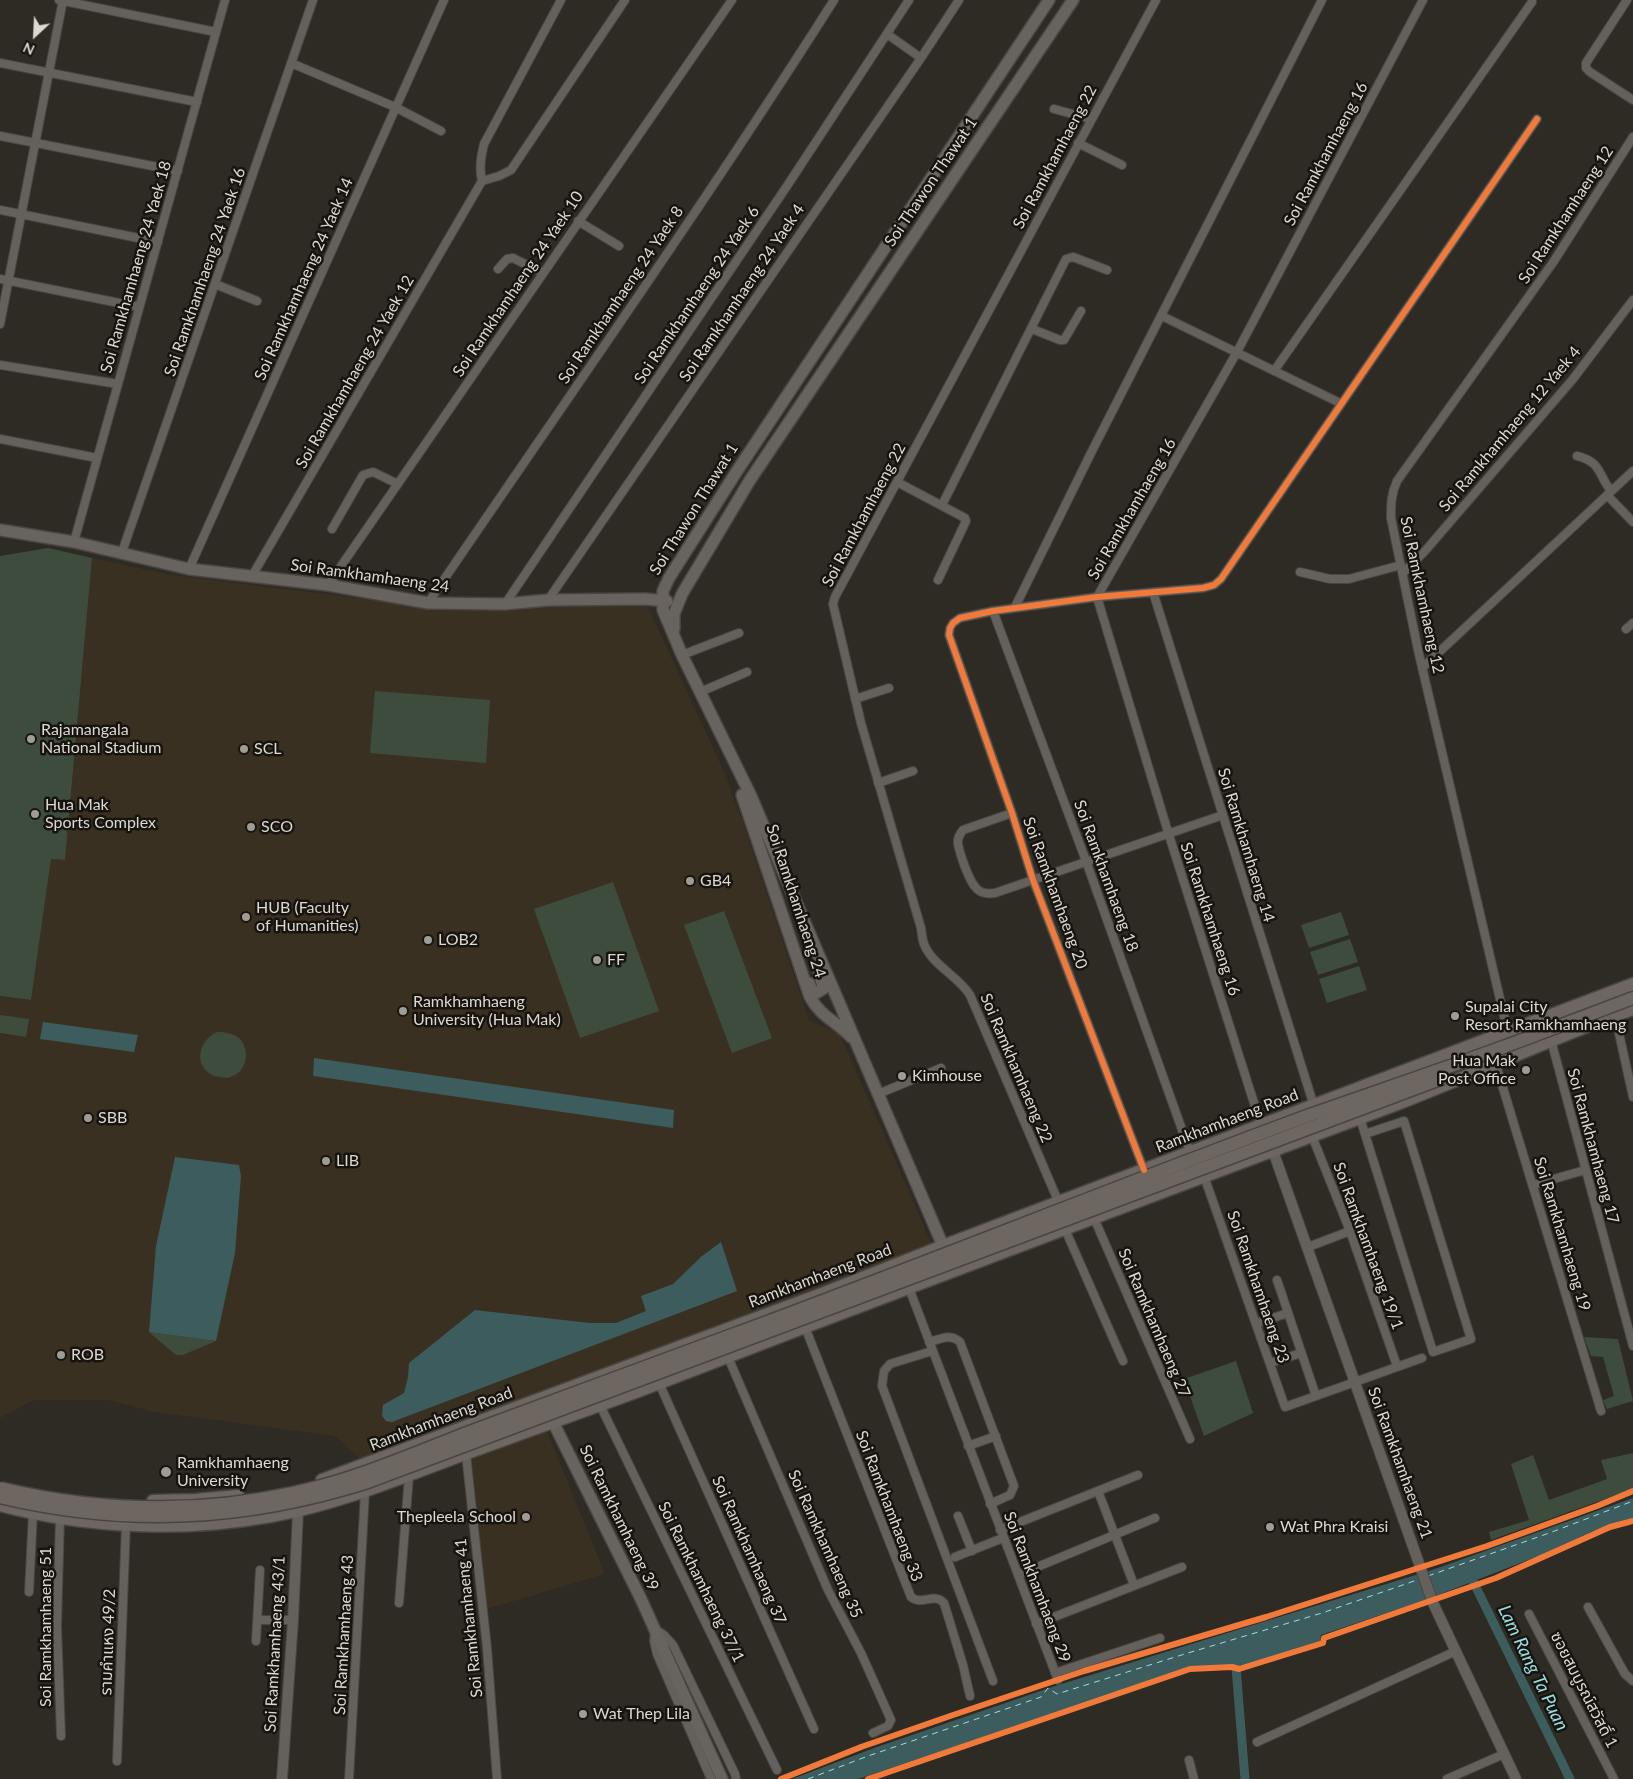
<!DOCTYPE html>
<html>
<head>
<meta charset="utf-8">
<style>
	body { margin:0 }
	#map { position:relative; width:1633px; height:1779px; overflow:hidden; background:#2e2a24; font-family:Lato,sans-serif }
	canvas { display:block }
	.north { position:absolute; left:10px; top:10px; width:50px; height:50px; -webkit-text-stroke:4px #17140f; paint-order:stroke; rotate:205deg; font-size:14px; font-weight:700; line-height:20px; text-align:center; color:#dcd8d2 }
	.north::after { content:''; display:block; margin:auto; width:18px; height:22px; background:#dcd8d2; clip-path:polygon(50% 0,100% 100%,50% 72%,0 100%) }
</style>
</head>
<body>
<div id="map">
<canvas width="1633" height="1779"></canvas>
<div class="north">N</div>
</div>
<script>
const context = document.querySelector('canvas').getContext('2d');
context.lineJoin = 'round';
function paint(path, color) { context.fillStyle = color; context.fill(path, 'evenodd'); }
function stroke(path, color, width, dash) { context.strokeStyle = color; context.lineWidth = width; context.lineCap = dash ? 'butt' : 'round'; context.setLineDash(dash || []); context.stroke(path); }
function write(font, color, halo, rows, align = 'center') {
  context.font = font + ' Lato,"Noto Sans Thai",sans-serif'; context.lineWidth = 5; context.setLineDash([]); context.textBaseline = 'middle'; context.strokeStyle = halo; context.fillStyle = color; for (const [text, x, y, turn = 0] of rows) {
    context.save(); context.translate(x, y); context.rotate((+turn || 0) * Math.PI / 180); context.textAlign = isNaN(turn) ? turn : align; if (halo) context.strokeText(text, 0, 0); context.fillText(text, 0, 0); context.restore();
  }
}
paint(new Path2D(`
	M92 558 172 575 446 609 583 605 648 607 722 767 741 817 809 1021 839 1032 933 1247 822 1286 361 1460 335 1436 155 1412 108 1400H34L0 1418V996L31 1000 51 859 65 860Z
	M547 1431 605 1574 480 1611 464 1459Z`), '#393022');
paint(new Path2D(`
	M48 548 92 558 65 860 51 859 31 1000 0 996V556Z
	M375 691 490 700 486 763 370 753Z
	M613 882 659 1011 580 1038 534 909Z
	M724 911 772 1038 732 1053 684 925Z
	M1341 912 1349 935 1309 948 1301 925Z
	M1350 939 1358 962 1318 975 1310 952Z
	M1359 966 1367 990 1327 1003 1319 979Z
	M0 1015 29 1019 26 1037 0 1033Z
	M217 1032C224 1032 234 1033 240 1039 248 1047 248 1064 239 1072 237 1075 231 1076 228 1078 223 1077 216 1077 212 1075 192 1064 200 1039 217 1032Z
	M149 1332 216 1341 183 1355H176Z
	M1584 1337 1618 1339 1633 1401 1607 1409 1603 1400 1614 1396 1603 1357 1591 1356Z
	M1236 1361 1253 1413 1204 1436 1184 1379Z
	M1633 1453V1489L1491 1540 1489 1532 1529 1520 1511 1464 1533 1455 1549 1500 1607 1479 1601 1460Z`), '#3e4c3e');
paint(new Path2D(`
	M43 1022 138 1035 134 1052 40 1039Z
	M314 1058 674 1110 673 1128 313 1076Z
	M175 1157 239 1165 241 1176 235 1253 216 1341 149 1332 156 1246Z
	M721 1242 737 1291 392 1422 386 1421 382 1416 383 1405 404 1393 408 1377 409 1363 475 1310 590 1323H616L646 1311 641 1296 673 1284 702 1256Z
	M1633 1498V1519L1593 1531 1541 1555 1425 1600 1321 1635 1320 1641 1245 1665 1189 1668 858 1779H792L877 1747 1055 1686 1435 1569Z`), '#3d5c5d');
stroke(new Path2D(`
	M1469 1573 1570 1779
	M1235 1655 1245 1779`), '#3d5c5d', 9);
stroke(new Path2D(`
	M1428 1576 1552 1532 1633 1501
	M808 1779 868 1756 1041 1697 1048 1688 1057 1694 1188 1653 1322 1613 1420 1579`), '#99e0e5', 1, [6, 5]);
const minor = new Path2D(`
	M59 0 216 32
	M1627 0 1586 63V68L1590 72 1633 100
	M887 34 921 58
	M0 63 197 102
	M291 63 395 107 441 131
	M1054 109 1091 119
	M0 136 178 171
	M1078 143 1122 165
	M482 181 499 176 511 170 625 0
	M482 181C479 168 481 157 484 144L561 0
	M0 210 158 242
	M578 221 619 246
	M498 269 507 259 513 258 543 273
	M0 279 139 307
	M215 284 257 301
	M1162 316 1340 403
	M0 324 63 0
	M1032 329 1060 340H1064L1081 311
	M0 365 118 384
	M1274 371 1532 2
	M0 439 97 458
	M1577 456C1602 462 1598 475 1611 491
	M897 482 965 518 966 521 938 580
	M1607 495 1633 522
	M942 505 1066 259 1073 257 1107 270
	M332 529 363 475 373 472 398 484
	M74 542 225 0
	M122 552 313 0
	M189 569 444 0
	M1300 572 1330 579H1349L1401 565
	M1403 573 1425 551 1573 379 1633 300
	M252 576 482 181
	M328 585 732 0
	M1153 592 1314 1106
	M548 600 921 58 959 0
	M428 603C564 403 704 205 834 0
	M505 604 787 186 909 0
	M1015 607 1092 451 1322 0
	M993 611 1086 861 1190 1152
	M1626 629 1633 623
	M682 655 739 633
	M1422 668 1633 471
	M700 692 747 672
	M855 699 889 688
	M878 783 913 771
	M1012 813 963 830C960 834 957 838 958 844 960 854 969 882 977 889 982 894 988 894 995 893L1223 815
	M1615 1015 1633 1097
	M1508 1033 1418 650 1391 518C1391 504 1391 494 1397 481L1554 261 1633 137
	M1551 1040 1633 1346
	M1496 1065 1601 1411
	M878 1094 941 1068
	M1360 1118 1433 1352 1471 1339 1404 1121 1365 1134
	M1261 1125 1168 832 1097 597 1237 352 1423 0
	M1312 1136 1350 1231 1397 1366
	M1144 1170 1033 880 1012 813 949 635 950 628 953 623 960 618 993 611 1097 597 1203 588 1214 585 1221 579 1537 119
	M1204 1176 1285 1407 1422 1358
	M1533 1185 1585 1170
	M1059 1203 970 995C958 976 932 965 924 944 922 939 922 933 921 928L861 723 833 604 835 597 1156 0
	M1094 1218 1190 1439
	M1065 1229 1123 1361
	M1308 1247 1350 1231
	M1277 1280 1316 1396
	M909 1288 1058 1680
	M1257 1323 1288 1313
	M805 1327 911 1597C922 1606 934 1592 944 1603L963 1665 970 1696
	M929 1342C941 1339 950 1333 960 1342L1014 1486 1010 1495 990 1504
	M932 1351 890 1364 884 1371 882 1386 993 1681
	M728 1357 828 1590 861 1653 891 1720 888 1726 873 1733
	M1270 1363 1301 1353
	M659 1383 814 1729
	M600 1405 777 1770
	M968 1446 996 1436
	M466 1454 487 1648 497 1779
	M1098 1491 1134 1585
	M958 1516 972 1551
	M60 1517 57 1626 61 1736
	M1000 1530 1138 1475
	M955 1557 1003 1538
	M1018 1575 1155 1518
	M29 1592 33 1513
	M399 1603 409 1476
	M1588 1607 1625 1674 1633 1681
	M1529 1614 1614 1779
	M258 1620H293
	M1036 1624 1182 1567
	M256 1641 260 1570
	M1055 1673 1160 1638
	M1257 1742 1456 1651
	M1189 1760 1194 1779
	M117 1761 126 1524
	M349 1779 365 1492
	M711 1779 657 1654 654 1641 655 1629 664 1635 673 1645 735 1774 736 1779
	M1447 1779 1504 1754`);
const tertiary = new Path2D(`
	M1273 1151 1433 1603 1516 1779
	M282 1779 293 1620 298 1511`);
const secondary = new Path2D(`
	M0 530 74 542 189 569 328 585 428 603 505 604 548 600 645 599 667 601
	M674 629V614L682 594 750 480 1073 0
	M742 795 810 997C821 1017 836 1021 851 1037
	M809 983 812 991 816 993 824 988 819 974
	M943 1246 750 794 682 655 663 610V591L669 578 737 471 1049 0
	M553 1422 641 1599 722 1779`);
const primary = new Path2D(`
	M322 1480 824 1293 943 1246 1633 984
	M153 1501 196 1500 238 1496
	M0 1505C87 1528 182 1532 271 1516 339 1504 402 1477 467 1453 522 1433 578 1413 633 1393 691 1371 748 1349 805 1327 1001 1253 1196 1179 1392 1106 1473 1075 1551 1038 1633 1009`);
stroke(minor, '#494642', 10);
stroke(tertiary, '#494642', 12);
stroke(secondary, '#494642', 14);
stroke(primary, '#494642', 15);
stroke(minor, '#64615c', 8);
stroke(tertiary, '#64615c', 10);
stroke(secondary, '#69635f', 11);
stroke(primary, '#6e6660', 12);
const primaryBridge = new Path2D(`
	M0 1488C96 1511 195 1514 292 1493 355 1480 412 1454 472 1431 559 1399 645 1367 732 1335 924 1264 1115 1187 1307 1116 1372 1093 1438 1071 1503 1047 1547 1031 1590 1014 1633 998
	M0 1497C127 1527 244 1521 368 1482L1443 1078`);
stroke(primaryBridge, '#494642', 15, []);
stroke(primaryBridge, '#6e6660', 12);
stroke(new Path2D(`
	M1144 1170 1033 880 1012 813 949 635 950 628 953 623 960 618 993 611 1097 597 1203 588 1214 585 1221 579 1537 119
	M781 1779 861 1747 953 1715 1084 1671 1266 1617 1487 1546 1597 1506 1633 1491
	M868 1779 1190 1669 1232 1667 1239 1669 1323 1643 1324 1638 1496 1578 1610 1527 1633 1521`), '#f17a3a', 6);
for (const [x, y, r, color] of [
	[31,739,5,"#9f9b95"],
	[244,749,5,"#9f9b95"],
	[35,814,5,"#9f9b95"],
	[251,827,5,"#9f9b95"],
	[690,881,5,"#9f9b95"],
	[246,917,5,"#9f9b95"],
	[428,940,5,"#9f9b95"],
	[597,960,5,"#9f9b95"],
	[403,1011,5,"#9f9b95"],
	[1455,1016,5,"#9f9b95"],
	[1526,1070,5,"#9f9b95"],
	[902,1076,5,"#9f9b95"],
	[88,1118,5,"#9f9b95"],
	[326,1161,5,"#9f9b95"],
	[61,1355,5,"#9f9b95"],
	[166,1472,6,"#9f9b95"],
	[526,1517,5,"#9f9b95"],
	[1270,1527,5,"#9f9b95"],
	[583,1714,5,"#9f9b95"]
]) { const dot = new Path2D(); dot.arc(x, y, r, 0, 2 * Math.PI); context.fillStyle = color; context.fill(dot); stroke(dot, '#17140f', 2); }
write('16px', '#dcd8d2', '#17140f', [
	["Soi Ramkhamhaeng 16",1326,154,-62],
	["Soi Ramkhamhaeng 22",1055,157,-62],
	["Soi Thawon Thawat 1",931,182,-56],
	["Soi Ramkhamhaeng 12",1566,215,-57],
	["Soi Ramkhamhaeng 24 Yaek 18",136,267,-74],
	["Soi Ramkhamhaeng 24 Yaek 16",205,272,-71],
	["Soi Ramkhamhaeng 24 Yaek 14",304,279,-66],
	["Soi Ramkhamhaeng 24 Yaek 10",518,284,-56],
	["Soi Ramkhamhaeng 24 Yaek 4",742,293,-56],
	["Soi Ramkhamhaeng 24 Yaek 8",621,295,-56],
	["Soi Ramkhamhaeng 24 Yaek 6",697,295,-56],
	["Soi Ramkhamhaeng 24 Yaek 12",355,372,-60],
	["Soi Ramkhamhaeng 12 Yaek 4",1510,429,-50],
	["Soi Thawon Thawat 1",694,509,-58],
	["Soi Ramkhamhaeng 16",1132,509,-60],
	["Soi Ramkhamhaeng 22",864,515,-62],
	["Soi Ramkhamhaeng 24",370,576,8],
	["Soi Ramkhamhaeng 12",1422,595,78],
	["Soi Ramkhamhaeng 14",1246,845,73],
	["Soi Ramkhamhaeng 18",1106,876,70],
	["Soi Ramkhamhaeng 20",1055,893,70],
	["Soi Ramkhamhaeng 24",796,901,72],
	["Soi Ramkhamhaeng 16",1210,919,72],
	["Soi Ramkhamhaeng 22",1016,1068,67],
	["Ramkhamhaeng Road",1227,1121,-21],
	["Soi Ramkhamhaeng 17",1593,1146,75],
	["Soi Ramkhamhaeng 19",1562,1234,73],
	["Soi Ramkhamhaeng 19/1",1368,1246,70],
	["Ramkhamhaeng Road",820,1276,-21],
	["Soi Ramkhamhaeng 23",1258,1287,71],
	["Soi Ramkhamhaeng 27",1154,1323,67],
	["Ramkhamhaeng Road",441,1419,-21],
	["Soi Ramkhamhaeng 21",1400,1463,70],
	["Soi Ramkhamhaeng 33",889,1506,69],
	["Soi Ramkhamhaeng 39",619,1518,64],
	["Soi Ramkhamhaeng 35",825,1544,66],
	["Soi Ramkhamhaeng 37",749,1550,66],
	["Soi Ramkhamhaeng 37/1",701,1582,64],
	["Soi Ramkhamhaeng 29",1037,1587,69],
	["Soi Ramkhamhaeng 41",469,1618,-96],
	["Soi Ramkhamhaeng 51",46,1627,-90],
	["Soi Ramkhamhaeng 43",344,1635,-87],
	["รามคำแหง 49/2",108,1642,-88],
	["Soi Ramkhamhaeng 43/1",275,1644,-87],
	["ซอยสมบูรณ์สวัสดิ์ 1",1584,1690,63]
]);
write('16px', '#dcd8d2', '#17140f', [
	["Rajamangala",41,730],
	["National Stadium",41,748],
	["SCL",254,749],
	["Hua Mak",45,805],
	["Sports Complex",45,823],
	["SCO",261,827],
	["GB4",700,881],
	["HUB (Faculty",256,908],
	["of Humanities)",256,926],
	["LOB2",438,940],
	["FF",607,960],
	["Ramkhamhaeng",413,1002],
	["University (Hua Mak)",413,1020],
	["Supalai City",1465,1007],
	["Resort Ramkhamhaeng",1465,1025],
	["Hua Mak",1516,1061,"right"],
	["Post Office",1516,1079,"right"],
	["Kimhouse",912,1076],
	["SBB",98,1118],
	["LIB",336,1161],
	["ROB",71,1355],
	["Ramkhamhaeng",177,1463],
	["University",177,1481],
	["Thepleela School",516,1517,"right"],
	["Wat Phra Kraisi",1280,1527],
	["Wat Thep Lila",593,1714]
], 'left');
write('italic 18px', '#99e0e5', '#17140f', [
	["Lam Rang Ta Puan",1533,1668,64]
]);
</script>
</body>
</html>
